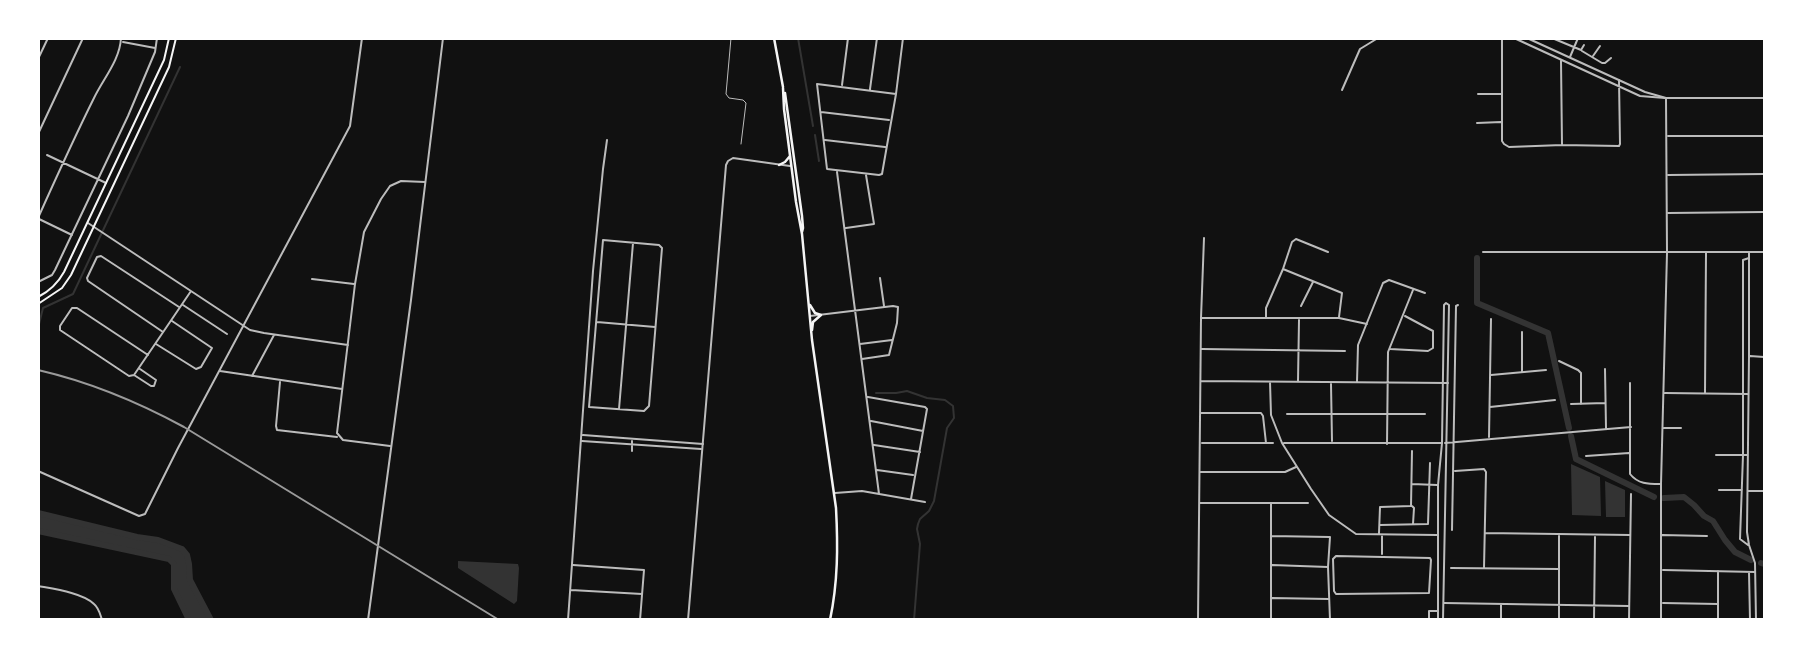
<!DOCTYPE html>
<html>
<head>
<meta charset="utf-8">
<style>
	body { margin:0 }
	#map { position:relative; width:1803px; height:658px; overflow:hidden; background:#111; font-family:"Space Grotesk",sans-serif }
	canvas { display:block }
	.frame { position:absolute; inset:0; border:40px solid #fff; pointer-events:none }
</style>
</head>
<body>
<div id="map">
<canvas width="1803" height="658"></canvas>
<div class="frame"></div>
</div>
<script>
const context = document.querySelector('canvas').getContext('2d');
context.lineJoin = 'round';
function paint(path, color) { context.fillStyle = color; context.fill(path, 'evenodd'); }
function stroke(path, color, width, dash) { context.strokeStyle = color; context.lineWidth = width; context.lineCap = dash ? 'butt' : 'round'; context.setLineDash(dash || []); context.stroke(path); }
paint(new Path2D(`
	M1571 464 1600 477 1601 516 1572 515Z
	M1605 481 1625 490V517H1606Z
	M39 513 137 537 158 540 182 549 187 555 189 564 190 580 211 619H189L174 589V564L169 559 39 531Z
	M458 561 518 564 519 568 517 601 514 604 458 568Z`), '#333');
stroke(new Path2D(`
	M798 38 813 126
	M815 135 819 161
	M38 328 43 308 73 294 180 67
	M876 393H896L907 391 927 398 945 400 953 406 954 418 947 428 934 501 929 511 920 519 918 524 917 529 920 544 914 620`), '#333', 2);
stroke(new Path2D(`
	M1477 258V303L1548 333 1569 428
	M1571 436 1576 459 1654 497
	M1664 498 1684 497 1694 505 1704 516 1713 521 1725 540 1735 552 1751 560
	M38 513 137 537 158 540 182 549 187 555 189 564 190 580 211 620
	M38 531 169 559 174 564V589L189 620
	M1761 563 1764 564`), '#333', 6);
stroke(new Path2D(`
	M731 38 726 94 729 98 743 100 746 103 741 144`), '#bcbcbc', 1);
stroke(new Path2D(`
	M1502 38V141L1504 144 1509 147 1562 145 1619 146 1620 144 1619 80
	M1514 38 1640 96 1665 98
	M1552 38 1581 50 1584 45
	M123 42 155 48
	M1582 51 1602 63H1605L1611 58
	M1593 56 1600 46
	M1570 57 1578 38
	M38 59 48 38
	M1561 61 1562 145
	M842 85 848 38
	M870 89 877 38
	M1342 90 1360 49 1378 38
	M896 94 817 84 827 169 879 175 882 174 896 94 903 38
	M1478 94H1502
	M821 112 889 120
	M1477 123 1501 122
	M38 134 83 38
	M1668 136H1764
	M825 140 885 147
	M47 155 106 183
	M837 172 879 494
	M1668 175 1764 174
	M1668 213 1764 212
	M38 218C56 178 74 138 94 98 103 79 120 60 121 38
	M39 219 72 235
	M88 223 250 330 264 333 348 345
	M846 228 874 224 866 175
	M603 240 659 245 662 248 649 406 644 411 589 407Z
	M1483 252H1764
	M1749 252V356L1747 532 1749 545 1755 563 1756 620
	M1283 269 1342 293 1339 317
	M880 278 884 306
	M312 279 354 284
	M38 282 52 275 55 270 128 116 155 52 157 38
	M183 305 227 334
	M1301 306 1313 282
	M810 316 893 306 898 307 897 323 889 355 862 359
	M1202 318H1339L1367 324
	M1266 318V308L1283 269 1292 242 1296 239 1328 252
	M597 322 655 327
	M163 332 88 281 87 278 97 257 101 256 179 307
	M156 344 196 369 201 367 212 348 172 321
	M860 344 892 340
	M1202 349 1345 351
	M1390 349 1428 351 1433 348V331L1405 316
	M148 355 77 308H72L60 326V330L129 376 134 375 191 291
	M1750 356 1764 357
	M1559 361 1578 370 1581 373V404
	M1605 369 1606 428
	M220 371 342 389
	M1522 372V332
	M134 375 151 386H154L156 380 140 369
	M1491 375 1546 370
	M252 376 274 335
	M1201 381 1448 383
	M1298 381 1299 320
	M280 382 276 426 277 430 337 437
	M1270 382 1271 415 1282 443 1311 489 1329 515 1356 534 1437 535
	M1357 382 1358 345 1383 283 1389 280 1425 293
	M1630 383V474C1638 484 1648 484 1660 484
	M1331 384 1332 441
	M1665 393 1747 394
	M1705 393 1706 253
	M868 397 925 407 927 409 911 499
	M1571 404 1605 403
	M1490 407 1555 400
	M619 409 633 243
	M1201 413H1261L1263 416 1266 443
	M1287 414H1425
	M871 421 923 431
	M1664 428H1681
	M583 435 703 444
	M1489 437 1491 319
	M582 441 701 449
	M1202 443H1273
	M1284 443H1442
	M1445 443 1631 427
	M1387 444 1388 352 1413 290
	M874 445 920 452
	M390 446 343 440 337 433 355 284 364 232 381 199 390 186 401 181 425 182
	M632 451V441
	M1716 455H1747
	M1586 456 1629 453
	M877 470 913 475
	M38 471 139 516 145 514 178 448 350 126 362 38
	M1455 471 1484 469 1486 472 1484 568
	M1201 472H1285L1296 467
	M1412 484 1437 485
	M1719 490H1742
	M1748 491H1764
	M835 493 862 491 925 502
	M1200 503H1308
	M1412 506 1414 508 1413 524
	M1380 525 1428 524 1430 463
	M1452 530 1456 306 1458 305
	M1379 533 1380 507 1411 506 1412 451
	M1485 533 1630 535
	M1662 535 1707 536
	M1271 536 1330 537 1328 567 1330 620
	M1748 545 1740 539 1743 455V260L1749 258
	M1382 554V535
	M1336 556 1430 558 1431 560 1429 593 1336 594 1334 591 1333 559Z
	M573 565 644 570 640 620
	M1272 565 1328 567
	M1451 568 1559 569
	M1663 570 1755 572
	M1718 571V620
	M1749 572 1750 620
	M38 586C54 589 83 593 94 604 99 608 100 614 102 620
	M571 590 642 594
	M1272 598 1329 599
	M1444 603 1629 606
	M1663 603 1718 604
	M568 620 593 271 603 169 607 140
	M1198 620 1201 318 1204 238
	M1271 620V503
	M1429 620V611H1437
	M1501 620V605
	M1559 620V535
	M1594 620 1595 537
	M1629 620 1631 494
	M1661 620V484L1667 253
	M1764 620V615`), '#bcbcbc', 2);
stroke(new Path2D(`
	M1527 38 1645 92 1666 98H1764
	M1666 99 1667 252
	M368 620 411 300 443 38
	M688 620 726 165 728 161 733 158 790 166
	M1438 620V485L1442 443 1444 305 1446 303 1449 305 1443 620`), '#bcbcbc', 2);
stroke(new Path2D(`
	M38 297C50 291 58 283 64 272L164 60 169 38
	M38 304 62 288 71 275 169 67 176 38`), '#f5f5f5', 2);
stroke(new Path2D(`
	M774 38 783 87
	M783 88 784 109 796 202 802 234 812 340 836 508C838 546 838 582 830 620
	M785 93 802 216 803 228 802 232
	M779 165 785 162 790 156
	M810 305 815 313 821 315 813 322 812 330`), '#f5f5f5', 2.5);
stroke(new Path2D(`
	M38 370C90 382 138 402 184 427L499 620`), '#9a9a9a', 2);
</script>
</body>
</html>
